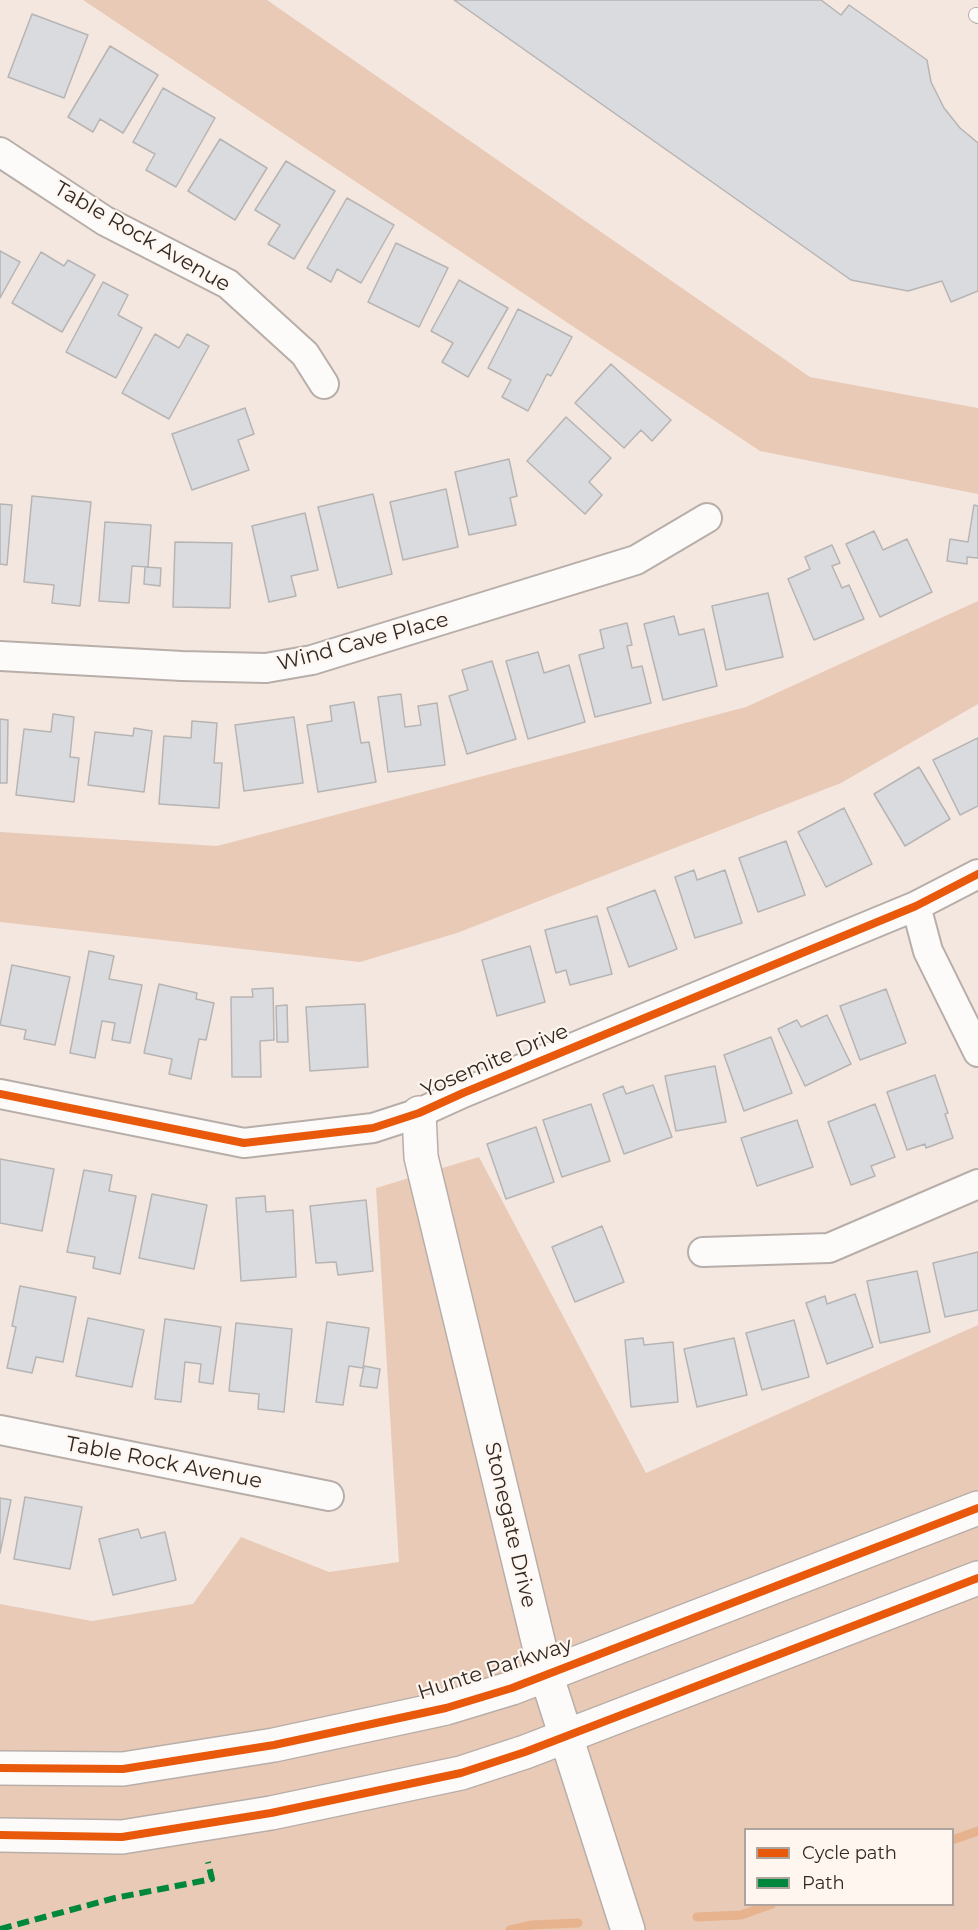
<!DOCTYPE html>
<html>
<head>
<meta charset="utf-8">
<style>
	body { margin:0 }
	#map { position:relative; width:978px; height:1930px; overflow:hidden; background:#f4e7df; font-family:Montserrat,sans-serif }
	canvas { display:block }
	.legend { position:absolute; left:744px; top:1828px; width:210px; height:78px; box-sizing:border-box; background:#fff6f0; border:2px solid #ada49e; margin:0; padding:8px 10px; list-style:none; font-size:18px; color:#312924 }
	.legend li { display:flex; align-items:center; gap:12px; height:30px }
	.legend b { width:30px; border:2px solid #ada49e }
</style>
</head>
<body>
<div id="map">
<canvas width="978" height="1930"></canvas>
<ul class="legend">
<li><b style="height:8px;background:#e8590c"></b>Cycle path</li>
<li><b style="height:8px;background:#00873e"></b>Path</li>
</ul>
</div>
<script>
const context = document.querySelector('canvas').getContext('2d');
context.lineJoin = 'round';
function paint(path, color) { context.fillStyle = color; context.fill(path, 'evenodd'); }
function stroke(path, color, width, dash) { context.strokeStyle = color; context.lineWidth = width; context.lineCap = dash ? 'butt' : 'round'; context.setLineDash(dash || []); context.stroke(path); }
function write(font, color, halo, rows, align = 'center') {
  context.font = font + ' Montserrat,sans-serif'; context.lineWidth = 4.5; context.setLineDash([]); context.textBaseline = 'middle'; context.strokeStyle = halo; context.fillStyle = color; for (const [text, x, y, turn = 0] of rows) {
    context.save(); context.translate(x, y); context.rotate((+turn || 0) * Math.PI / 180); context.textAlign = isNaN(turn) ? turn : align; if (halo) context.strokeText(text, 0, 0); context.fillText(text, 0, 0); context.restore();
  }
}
paint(new Path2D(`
	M83 0H267L810 377 978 408V494L760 451Z
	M978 601V704L841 783 457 933 360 962 0 922V832L217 846 746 707Z
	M479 1157 646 1473 978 1325V1930H0V1604L92 1621 193 1604 241 1537 329 1572 399 1562 376 1188ZM746 1830H952V1904H746Z`), '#e9cab6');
stroke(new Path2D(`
	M952 1840 978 1831
	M697 1917 741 1915 772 1904
	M510 1930 532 1925 578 1923`), '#e7b38e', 9);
const building = new Path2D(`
	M454 0H821L841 15 849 5 927 60 931 82 944 108 960 128 978 143V291L951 302 942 281 908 291 851 280Z
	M32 14 88 35 64 98 8 77Z
	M110 46 158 75 123 133 100 119 93 132 68 117Z
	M163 88 215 118 176 187 146 170 155 154 133 142Z
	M220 139 267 168 235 220 188 191Z
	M286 161 335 191 294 259 268 244 280 225 255 210Z
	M347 198 394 225 361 283 337 269 331 282 307 268Z
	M396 243 448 268 419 327 368 302Z
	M0 251 20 262 0 298Z
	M41 252 64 266 68 260 95 275 62 332 12 303Z
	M459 280 508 308 468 377 442 362 453 343 431 331Z
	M103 282 128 295 118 315 142 328 116 378 66 352Z
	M518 309 572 337 551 376 547 374 528 411 502 397 511 380 488 368Z
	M155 334 179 348 187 334 209 346 169 419 122 393Z
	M611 364 671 420 652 441 641 430 624 448 575 403Z
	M245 408 254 434 238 440 249 470 192 490 172 434Z
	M566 417 611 458 589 482 602 495 585 514 527 461Z
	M509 459 517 496 510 498 516 525 469 535 455 472Z
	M446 489 458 547 403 560 390 502Z
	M373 494 392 574 338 588 318 507Z
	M32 496 91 502 80 606 52 603 54 585 24 582Z
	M0 504 12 505 7 565 0 564Z
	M974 505 978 506V558L967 557V564L947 561 950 539 968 542Z
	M305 513 318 570 291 576 296 596 269 602 252 526Z
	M105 522 151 525 148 567 132 566 129 603 99 601Z
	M874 531 883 550 907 539 932 592 880 617 846 544Z
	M175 542 232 543 230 608 173 607Z
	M832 545 840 563 832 566 842 588 849 585 864 619 814 640 788 579 810 569 805 557Z
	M145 567 161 568 160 586 144 584Z
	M768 593 783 657 726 670 712 606Z
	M674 616 679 635 704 629 717 686 663 700 644 624Z
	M627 623 632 645 627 646 632 668 642 666 651 703 595 717 579 655 604 648 600 630Z
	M538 652 544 673 569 665 585 722 528 739 506 661Z
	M492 661 516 739 467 754 449 696 468 690 462 670Z
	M401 694 405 727 421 725 418 706 437 703 445 765 388 772 378 697Z
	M354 702 361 743 369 742 376 782 318 792 307 725 332 721 330 706Z
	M53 714 74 717 70 757 79 758 74 802 16 795 24 729 51 732Z
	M294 717 303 783 244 791 235 725Z
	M0 719 8 720 7 783H0Z
	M192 721 217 723 214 763H222L219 808 159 804 164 736 191 738Z
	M134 728 152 731 144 792 88 785 95 732 133 736Z
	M978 738V806L960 815 933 760Z
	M919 767 950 819 905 846 874 794Z
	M844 808 872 864 826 887 798 832Z
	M786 841 805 895 758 912 739 858Z
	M694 870 697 880 725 870 742 923 695 938 675 877Z
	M655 890 677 949 629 967 607 908Z
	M597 916 612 974 570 985 566 970 556 973 545 930Z
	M530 946 545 1002 497 1016 482 960Z
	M89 951 114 956 109 979 142 985 130 1043 112 1040 115 1023 102 1021 95 1058 70 1053Z
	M12 965 70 977 55 1045 24 1039 26 1030 0 1025Z
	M159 984 197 993 196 999 214 1003 206 1040 199 1039 191 1079 169 1074 172 1059 144 1053Z
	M273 988 274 1040 260 1041 261 1077H232L231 997H253L252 989Z
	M886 989 906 1043 860 1060 840 1006Z
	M365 1004 368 1067 310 1071 306 1007Z
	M287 1005 288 1042H277L276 1006Z
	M827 1015 851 1064 805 1086 778 1029 797 1020 801 1027Z
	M771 1037 792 1093 744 1111 724 1055Z
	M715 1066 726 1122 676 1131 665 1076Z
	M935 1075 948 1113 945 1114 953 1138 926 1148 925 1144 907 1150 887 1092Z
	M653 1085 672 1137 624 1154 603 1094 623 1086 626 1094Z
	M591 1104 610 1161 562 1177 543 1120Z
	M875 1104 895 1157 871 1166 875 1176 851 1185 828 1122Z
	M797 1120 813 1167 757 1186 741 1138Z
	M536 1127 554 1182 506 1199 487 1144Z
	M0 1159 54 1169 42 1231 0 1223Z
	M84 1170 112 1175 109 1191 136 1196 120 1274 93 1268 95 1257 67 1252Z
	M152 1194 207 1205 194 1269 139 1258Z
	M265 1196 266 1212 293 1210 296 1277 241 1281 236 1198Z
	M366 1200 373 1271 338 1275 336 1262 316 1263 310 1206Z
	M602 1226 624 1282 575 1302 552 1247Z
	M978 1252V1310L945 1317 933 1263Z
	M917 1271 930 1332 880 1343 867 1281Z
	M20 1286 76 1297 63 1362 36 1357 32 1373 7 1368 16 1327 12 1326Z
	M855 1294 873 1347 827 1364 806 1303 825 1296 827 1304Z
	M88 1318 144 1330 132 1387 76 1376Z
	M165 1319 221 1327 213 1384 199 1382 201 1364 185 1362 181 1402 155 1399Z
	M794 1320 809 1377 762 1390 746 1333Z
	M327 1322 369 1328 363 1368 349 1366 343 1405 316 1402Z
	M236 1323 292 1329 284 1412 258 1409 259 1394 229 1391Z
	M643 1338 644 1345 673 1342 678 1402 631 1407 625 1340Z
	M734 1338 747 1395 697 1407 684 1349Z
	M364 1366 380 1369 377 1388 360 1386Z
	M25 1497 82 1507 70 1569 14 1559Z
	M0 1498 11 1500 0 1553Z
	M138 1529 141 1538 165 1532 176 1580 113 1595 99 1539Z`);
paint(building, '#dadbde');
stroke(building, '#b7b4b4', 1.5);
const lane = new Path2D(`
	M976 15 978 16`);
const street = new Path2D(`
	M0 152 105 221 228 284 305 354 324 384
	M0 656 182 666 266 668 312 660 636 560 707 518
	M916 906 928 951 978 1052
	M0 1094 244 1143 373 1128 419 1113 463 1093 916 906 978 874
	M703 1252 829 1248 978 1184
	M0 1430 329 1496`);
const secondary = new Path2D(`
	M419 1113 421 1157 546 1674 628 1930
	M0 1768 123 1769 274 1745 446 1708 512 1688 978 1508
	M0 1835 122 1837 271 1813 461 1773 525 1752 978 1578`);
stroke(lane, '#b8aea9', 16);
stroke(street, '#b8aea9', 32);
stroke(secondary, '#b8aea9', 36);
stroke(lane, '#fdfbfa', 14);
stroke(street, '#fdfbfa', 28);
stroke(secondary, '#fdfbfa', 33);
stroke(new Path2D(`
	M0 1929 115 1898 212 1879 208 1862`), '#00873e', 6, [12, 6]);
stroke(new Path2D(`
	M0 1094 244 1143 373 1128 419 1113 463 1093 916 906 978 874
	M0 1768 123 1769 274 1745 446 1708 512 1688 978 1508
	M0 1835 122 1837 271 1813 461 1773 525 1752 978 1578`), '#e8590c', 8);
write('21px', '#312924', '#fff6f0', [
	["Table Rock Avenue",142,237,30],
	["Wind Cave Place",363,642,-15],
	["Yosemite Drive",495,1061,-23],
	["Table Rock Avenue",164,1463,11],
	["Stonegate Drive",510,1525,77],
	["Hunte Parkway",495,1669,-18]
]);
</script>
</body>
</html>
